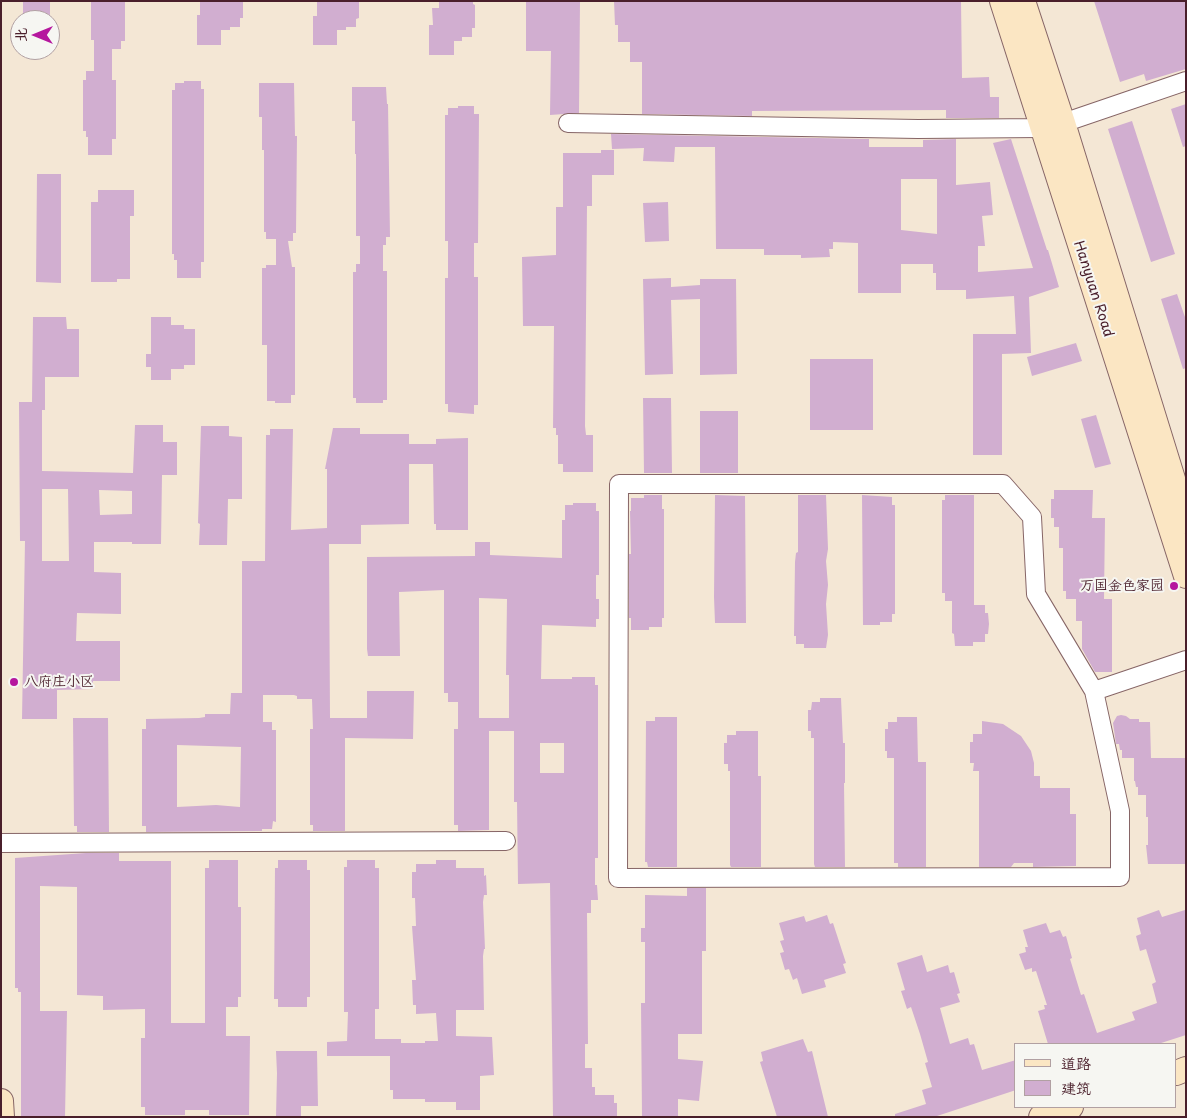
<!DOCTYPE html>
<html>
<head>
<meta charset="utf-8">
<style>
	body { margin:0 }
	#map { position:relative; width:1187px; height:1118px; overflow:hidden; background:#f4e7d5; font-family:"Playpen Sans","LXGW WenKai TC",sans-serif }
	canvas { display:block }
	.frame { position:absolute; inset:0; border:2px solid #4a1f2b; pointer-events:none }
	.legend { position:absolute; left:1014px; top:1043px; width:162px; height:65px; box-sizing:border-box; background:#f6f6f2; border:1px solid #b1a0a2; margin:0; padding:6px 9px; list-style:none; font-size:15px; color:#4a1f2b }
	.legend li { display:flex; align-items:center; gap:10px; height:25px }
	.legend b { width:25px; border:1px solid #b1a0a2 }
	.north { position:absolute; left:10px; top:10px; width:50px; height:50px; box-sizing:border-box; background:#f6f6f2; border:1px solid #b1a0a2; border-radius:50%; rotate:270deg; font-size:14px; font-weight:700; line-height:20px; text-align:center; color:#4a1f2b }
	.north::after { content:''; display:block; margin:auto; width:18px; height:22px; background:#b5179e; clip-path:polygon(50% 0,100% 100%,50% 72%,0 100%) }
</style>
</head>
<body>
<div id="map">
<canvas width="1187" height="1118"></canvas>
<div class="frame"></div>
<ul class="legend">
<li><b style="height:6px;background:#fbe6c3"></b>道路</li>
<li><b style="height:14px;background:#d1aed0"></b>建筑</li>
</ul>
<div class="north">北</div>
</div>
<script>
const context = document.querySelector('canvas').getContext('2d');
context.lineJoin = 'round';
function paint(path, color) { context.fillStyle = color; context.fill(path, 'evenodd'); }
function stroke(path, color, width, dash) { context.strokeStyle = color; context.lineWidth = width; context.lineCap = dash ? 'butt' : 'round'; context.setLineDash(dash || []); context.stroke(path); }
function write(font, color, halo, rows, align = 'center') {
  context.font = font + ' "Playpen Sans","LXGW WenKai TC",sans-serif'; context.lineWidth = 4; context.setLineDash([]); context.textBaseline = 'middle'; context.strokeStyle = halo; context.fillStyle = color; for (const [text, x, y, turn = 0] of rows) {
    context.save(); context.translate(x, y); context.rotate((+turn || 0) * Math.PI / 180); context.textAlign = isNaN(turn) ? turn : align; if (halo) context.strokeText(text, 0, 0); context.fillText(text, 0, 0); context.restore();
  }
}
paint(new Path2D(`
	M23 1H50V20H23Z
	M91 1H125V41H121V49H112V80H116V139H112V155H88V137H86V131H83V80H86V71H94V40H91Z
	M200 1H243V18H240V27H230V30H221V45H197V15H200Z
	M317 1H359V18L356 19V27H346V30H337V45H313V16H317Z
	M439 1H473V4L475 5V28H472V37H462V41H454V55H429V25H433L432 8H439Z
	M526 1H580L579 113 550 115 551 51H526Z
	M614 1H961L962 78 989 77 990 97H999V118H946V110L752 111V116L642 114V62H630V42H618V25H615Z
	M1094 1H1186V69L1146 81 1144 74 1120 82Z
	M184 81H201V89H204V262H201V278H177V260H174V254H172V90H175V83H184Z
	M259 83H294L295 136H297L296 233H293V241H288L292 267H295V395H291V403H275V401H267V345H262V268H266V265H276V239H266V232H264V150H262V117H259Z
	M352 87H386L387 104H388L390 237H386V245H383V271H387V400H383V403H356V398H353V272H356V264H360V236H356V154H355V121H352Z
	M1186 104V146L1183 147 1171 109Z
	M458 106H474V114H479L478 243H474V277H478V405H474V414L448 412V404H445V278H448V241H445V115H448V108H458Z
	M1132 121 1175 254 1151 262 1108 129Z
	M611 134 869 139V147H923V140L956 139V185L990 182 993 215 982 216 985 246H978V272L1033 268 993 143 1011 139 1047 250H1048L1059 287 1029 297 1031 353 1002 354V455H973V334H1016L1014 296 966 299V290H936V273H933V264H901V293H858V243L833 242V249H829L830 257 801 258V255H764V249H716L715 147H675L674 162 643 161 644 148 612 149ZM901 179H937V234L901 230Z
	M601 150H614V175H592V206H587L585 426 586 435H593V472H563V464H558V435H556V428H553L554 326H523L522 257 556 255V207H563V153H601Z
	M37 174H61V283L36 282Z
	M98 190H134V216H130V279H117V282H91V202H98Z
	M668 202 669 241 645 242 643 203Z
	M671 278V287L700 285V279H736L737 374 700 375V299L671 300 673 374 645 375 643 279Z
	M1177 294 1186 320V368L1183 369 1161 299Z
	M33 317H66L67 329H79V377H45V410H42V471L133 473 135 425H163V442H177V475H162L161 544H132V542H94V572L121 573V614L77 613 76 641H120V681H93V689L57 690V719H22L25 541H20L19 402H32ZM42 489H68L69 561H42ZM99 490 132 491V514L100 515Z
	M151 317H171V325H184V329H195V365H184V369H171V380H151V367H146V354H151Z
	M1076 343 1082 361 1032 376 1027 357Z
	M810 359H873V430H810Z
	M643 398H671L672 473H644Z
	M700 411H738V473H700Z
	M1096 415 1111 464 1095 468 1081 419Z
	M201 426H229V436L242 437V499H228L227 545H199L200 524 198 523Z
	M333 428H360V434H409V444H436V439L468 438V530H436V524H434L433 464H409V524L361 525V544H329L330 718H367V691H414L413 739 345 738V831H313V825H310V729H313L312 699H297V696L294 695H263V722H272V730H276V822L273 821 272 829H262V831L146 832V826H142V729H146V719L199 718 205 717V714H230L231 693H242V561H265L266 435H270V429H293L291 530 327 528V469H325ZM177 745 241 747 240 807 216 805 177 807Z
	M1054 490H1093L1092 518H1105L1104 599H1112V672H1095L1082 649V621H1076V599H1066V591H1063V548H1059V527H1054V518H1051V499H1054Z
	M644 495H662V509H664V618H662V627H649V630H631V618H629V554H631L630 511H631V498H644Z
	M715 495 745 496 746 623H715L714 597Z
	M798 495H826L828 549 826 561 828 585 826 604 828 635 826 648H804V644H796V636H794L795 562 796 553 798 552Z
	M862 495 892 497V505H895V614H892V622H880V625H863Z
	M945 495H974V605H985V613H988L989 624 988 634H985V642H973V646H955L954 634 952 633V601H945V593H942V500H945Z
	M573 503H596V511H599V575H596V599H599V619H596V627L542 625 541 679H572V677H595V685H598V858H595V885H597L598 900H591V913H587L588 1044H585V1068H592V1087H595V1095H614V1103H617V1117H553L550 883 518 884 517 802H514V731H489V830L458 831V825H454V729H458V702H448V693H444V590L399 592 400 656H368L367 649V557L475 556V542H490V555L562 558V520H565V505H573ZM479 598 507 599 506 675H509V718H479ZM540 743H564V773H540Z
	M820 698H841L843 743H845V783H844L845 867H815L814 864V738H811V731H808V710H811L812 702H820Z
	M1121 715 1126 716 1130 719H1139V722H1150L1151 758H1186V864H1148L1146 845H1148V817H1146V795H1138V787H1136L1135 781H1134V758H1122V750H1120L1119 744H1116L1113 723 1117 716Z
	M655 717H677V867H648L647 862H645L646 721H655Z
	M897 717H917L918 762H926V867H898V863H894V758H887V751H885V729H888V722H897Z
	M73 718H108L109 832H77V826H74Z
	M982 721 1003 724 1021 736 1031 751 1034 763V776H1040V788H1070V814H1076V866L1033 867V863H1014L1011 867H979V771H973L974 763H970V742H973V734H982Z
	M736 731H758V776H761V867H731L730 865V771H728V764H724V743H727V735H736Z
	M86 853H119V861H171V1023H205V868H209V860H238V907H241V997H238V1007H226V1036H250L249 1115H209V1110H185V1115H145V1107H141V1038H145V1009L103 1010V996L77 995V887L40 886V1011H67L65 1117H21V992H18V988H15V858Z
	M278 860H307V870H310V997H307V1007H278V999H274L275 868H278Z
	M347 860H375V868H379V1009H375V1039H401V1043H425V1041H438L436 1013 416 1014V1005H413L412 980H416L412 926H416L415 898H412V872H416V864H436V860H456V868H484V876L486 875 487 895H484L483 902 485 949H484L483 956 484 1010H456V1036L492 1037 494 1075 480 1076V1110H456V1102H425V1099H393V1090H390V1056H327V1042L347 1041 348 1012H344V867H347Z
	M687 888H706V951H702V1034H678V1059L703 1061 699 1101 678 1099V1117H642L641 1003H645V942H641V928H645V895L687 896Z
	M1159 910 1162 917 1185 910 1186 913V1035L1158 1044H1048L1038 1011 1045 1009 1044 1005H1047L1036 971 1032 972V968L1025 970 1019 954 1026 952 1025 947H1028L1023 930 1046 923 1050 933 1060 930 1063 937 1066 936 1072 958 1070 959 1081 995 1084 994 1097 1033 1135 1020 1132 1012 1157 1003 1152 984 1156 982 1146 949 1140 951 1136 936 1141 934 1137 918Z
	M827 915 830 924 833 923 846 963 843 964 846 973 824 980 826 987 802 994 797 978 793 980 789 969 785 970 780 953 784 952 780 941 784 940 779 923 804 916 806 922Z
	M922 955 927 972 948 965 950 973 954 972 960 993 957 994 960 1002 940 1008 950 1044 968 1038 970 1045 974 1044 982 1070 1016 1060V1090L934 1117H895V1114L926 1104 922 1090 932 1087 925 1063 928 1062 920 1034 911 1007 907 1009 901 991 905 990 897 963Z
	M803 1039 808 1052 812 1051 828 1117H777L760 1062 763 1061 761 1052Z
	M276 1051H317L318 1106H301V1117H276L277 1073Z`), '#d1aed0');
const street = new Path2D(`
	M568 123 918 129 1041 128 1063 123 1186 81
	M619 484H1003L1032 517 1036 594 1094 691 1120 811V877L618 878Z
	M1094 691 1186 660
	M1 843 506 841`);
const secondary = new Path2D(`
	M1002 1 1186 576
	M1023 1 1063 123 1186 521
	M1176 1073 1186 1069
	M1 1101 2 1117
	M1041 1117 1071 1107`);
stroke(street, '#866566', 20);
stroke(secondary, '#866566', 26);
stroke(street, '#fff', 18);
stroke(secondary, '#fbe6c3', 24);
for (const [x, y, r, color] of [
	[1174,586,5,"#b5179e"],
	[14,682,5,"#b5179e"]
]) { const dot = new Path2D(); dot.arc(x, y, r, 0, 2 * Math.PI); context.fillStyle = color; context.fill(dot); stroke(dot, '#f6f6f2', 2); }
write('14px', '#4a1f2b', '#f6f6f2', [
	["Hanyuan Road",1093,289,72]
]);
write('14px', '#4a1f2b', '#f6f6f2', [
	["万国金色家园",1164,586],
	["八府庄小区",24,682,"left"]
], 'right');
</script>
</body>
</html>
